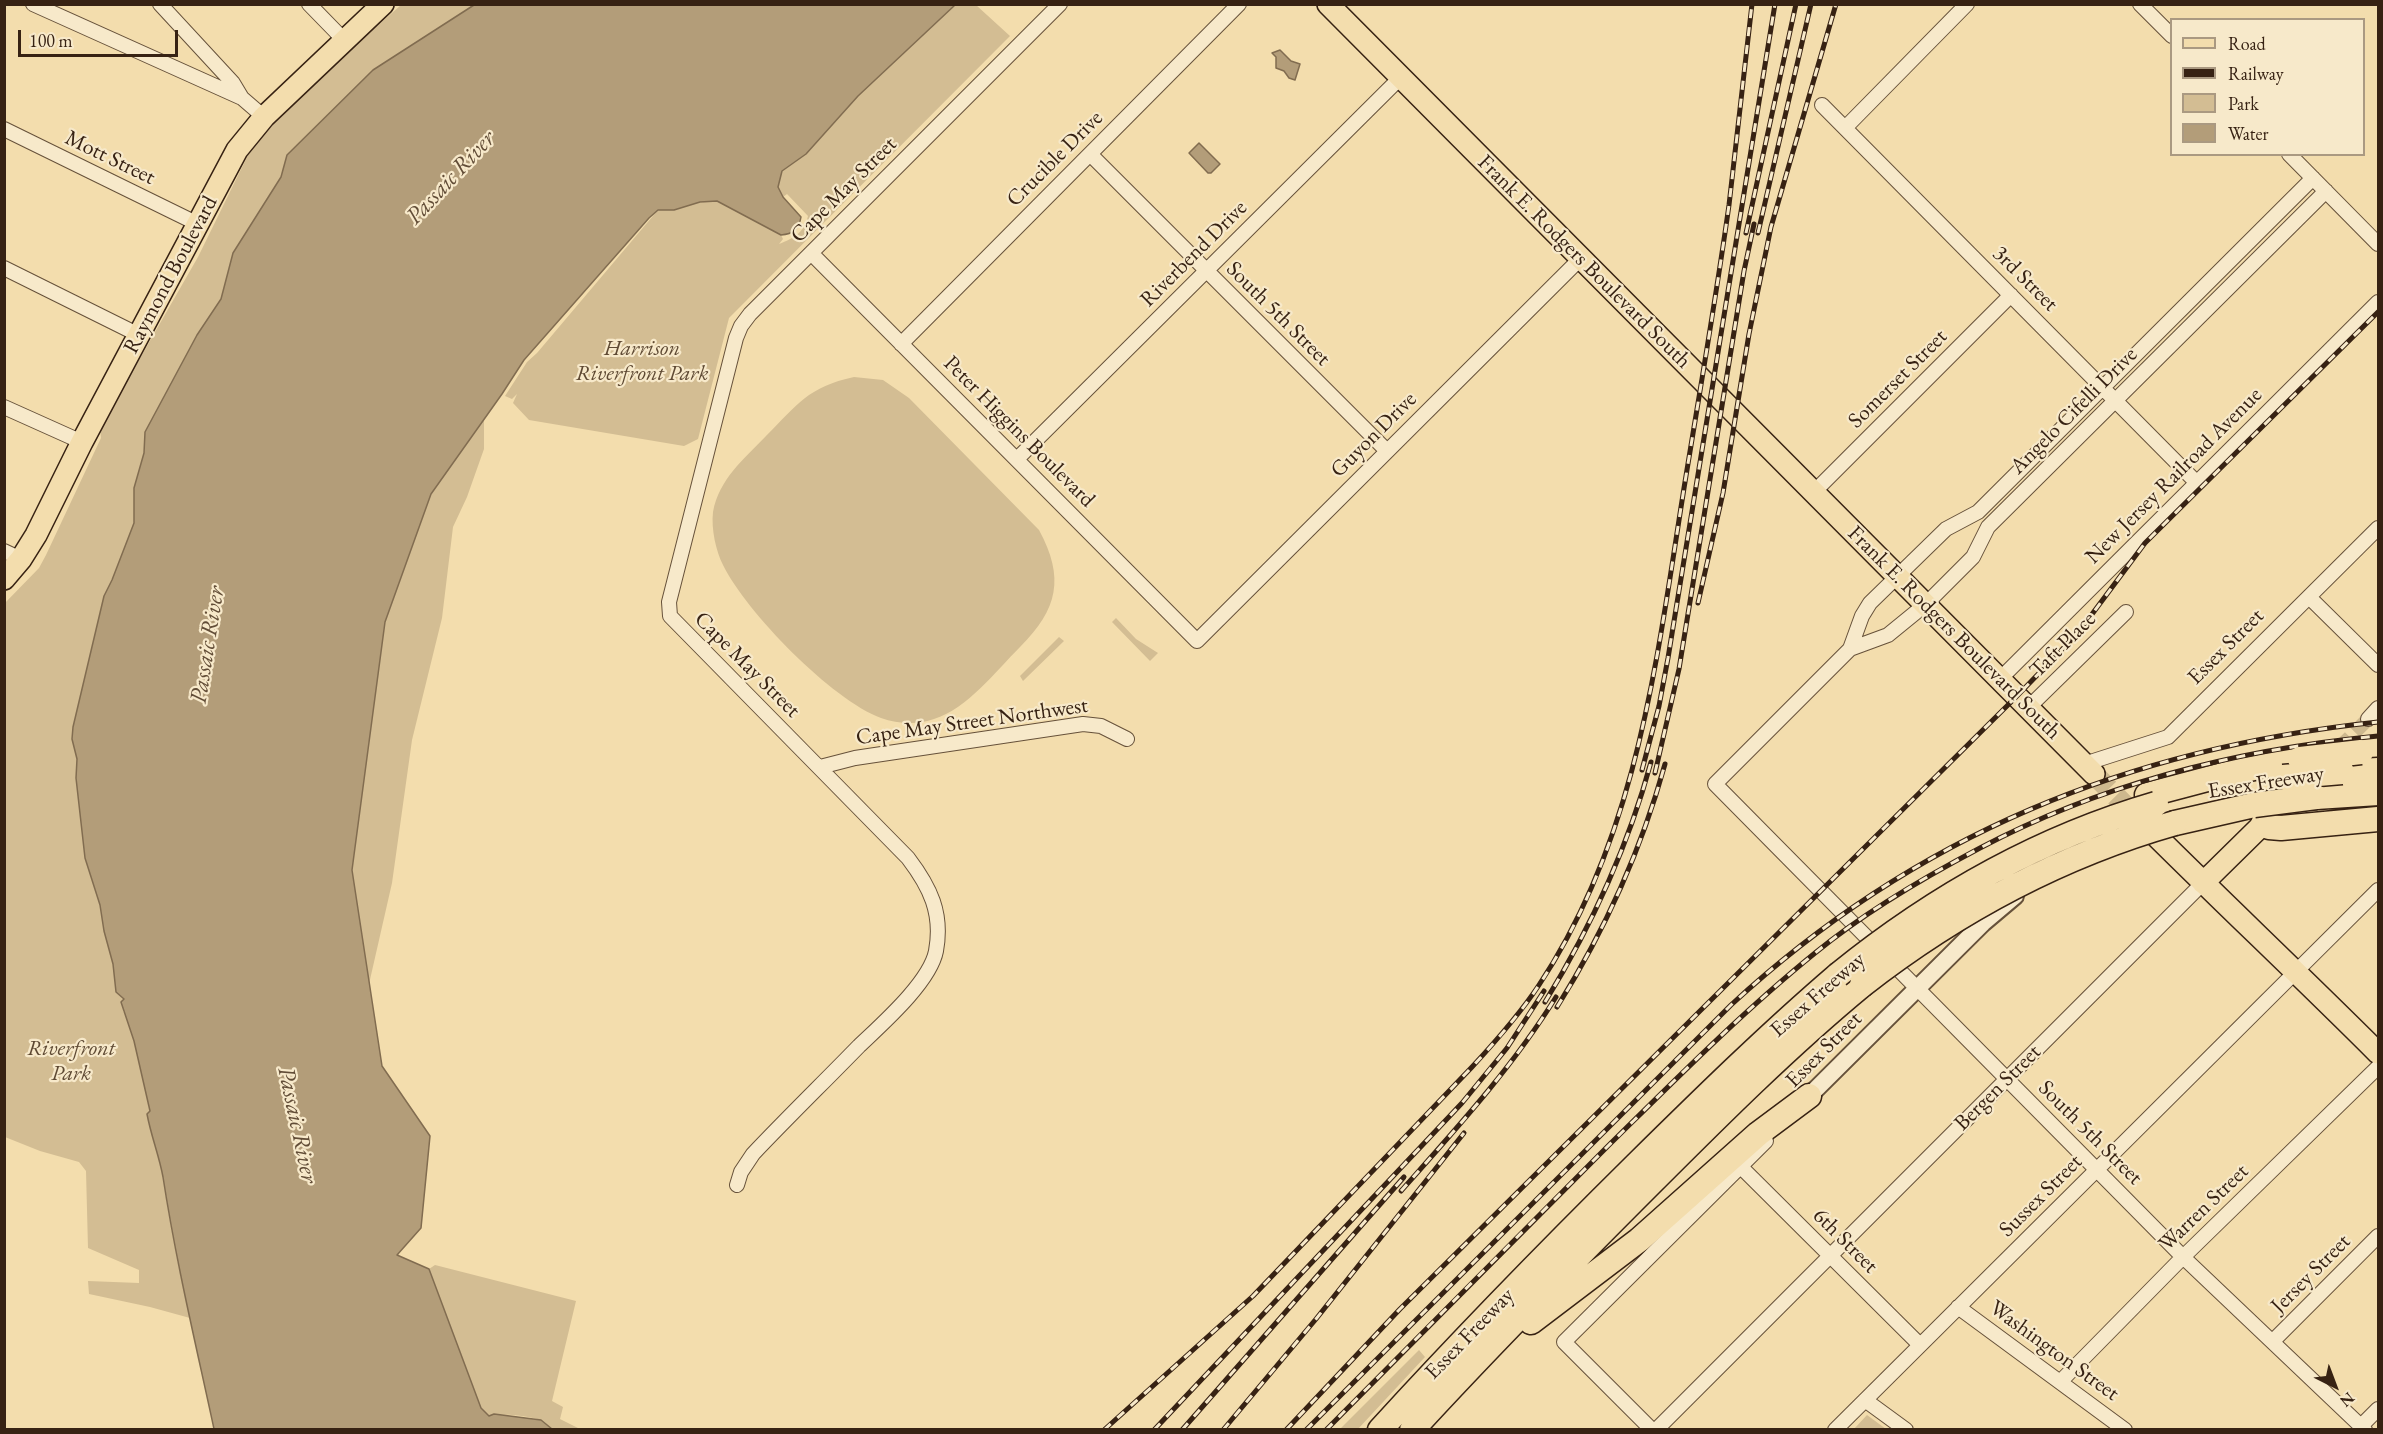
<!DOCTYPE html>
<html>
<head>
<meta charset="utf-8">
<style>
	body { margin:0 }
	#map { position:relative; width:2383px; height:1434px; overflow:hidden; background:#f3ddad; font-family:"EB Garamond",serif }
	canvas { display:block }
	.frame { position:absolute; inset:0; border:6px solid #372213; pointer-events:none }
	.legend { position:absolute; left:2170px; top:18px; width:195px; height:138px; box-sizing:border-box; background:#f7e9ca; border:2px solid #aa9981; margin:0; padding:8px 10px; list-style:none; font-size:18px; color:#372213 }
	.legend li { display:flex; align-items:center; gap:12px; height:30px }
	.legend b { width:30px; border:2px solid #aa9981 }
	.north { position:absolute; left:2305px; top:1356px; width:60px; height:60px; -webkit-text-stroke:4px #f7e9ca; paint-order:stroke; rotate:138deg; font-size:16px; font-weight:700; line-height:24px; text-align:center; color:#372213 }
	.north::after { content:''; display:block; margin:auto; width:21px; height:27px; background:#372213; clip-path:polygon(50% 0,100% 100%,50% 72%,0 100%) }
	.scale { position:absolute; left:18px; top:30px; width:160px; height:27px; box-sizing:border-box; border:3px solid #372213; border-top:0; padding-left:8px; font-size:18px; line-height:21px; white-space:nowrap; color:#372213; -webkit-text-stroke:4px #f7e9ca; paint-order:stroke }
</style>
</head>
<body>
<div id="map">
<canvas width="2383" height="1434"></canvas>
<div class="frame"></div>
<ul class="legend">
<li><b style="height:8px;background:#f3ddad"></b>Road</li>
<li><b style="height:8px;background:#372213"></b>Railway</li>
<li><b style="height:16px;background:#d3bd93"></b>Park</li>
<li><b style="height:16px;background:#b39d79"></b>Water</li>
</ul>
<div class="north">N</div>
<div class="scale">100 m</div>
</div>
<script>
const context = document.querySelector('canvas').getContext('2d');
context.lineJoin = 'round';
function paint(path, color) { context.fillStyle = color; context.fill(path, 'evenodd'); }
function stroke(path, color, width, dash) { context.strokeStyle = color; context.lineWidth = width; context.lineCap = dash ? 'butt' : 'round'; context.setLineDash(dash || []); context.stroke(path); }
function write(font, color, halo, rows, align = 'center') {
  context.font = font + ' "EB Garamond",serif'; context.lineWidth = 4.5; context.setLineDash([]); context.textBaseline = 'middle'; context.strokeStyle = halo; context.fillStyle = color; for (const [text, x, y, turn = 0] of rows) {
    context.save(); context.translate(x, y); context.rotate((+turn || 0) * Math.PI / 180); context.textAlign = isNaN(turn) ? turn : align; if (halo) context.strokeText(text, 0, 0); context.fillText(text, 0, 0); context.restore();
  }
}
paint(new Path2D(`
	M401 5H474L373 70 287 155 281 177 233 253 221 299 197 335 145 432 144 453 134 488V523L112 580 104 596 73 727 72 739 77 759 76 778 85 858 100 905 104 931 113 964 116 992 124 999 123 1011C136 1026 144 1089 150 1111L147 1114C151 1136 159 1156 163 1177 170 1225 179 1271 190 1318L150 1307 89 1294 88 1281 139 1283V1270L88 1248 86 1171 79 1162 40 1151 5 1137 4 604 39 568 46 555 101 438 100 428 198 257 249 153 259 139 341 58Z
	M955 5H976L1010 36 729 318 698 439 684 446 529 420 513 403 517 394 512 399 505 396 527 362 537 353 658 210C678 210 695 201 714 201 725 201 769 228 781 235L783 239 779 244C794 238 804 233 808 216L787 194 783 197 778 187 782 171 806 154 858 96Z
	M854 377 883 380 909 398 1039 530C1065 578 1058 609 1020 647 996 671 967 709 934 719 918 725 898 724 881 718 832 700 746 612 723 565 716 551 711 529 713 512 719 479 744 459 766 436 798 404 808 387 854 377Z
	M484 419V449L467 497 453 527 442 618 412 740 392 883 369 984 352 870 385 622 431 494Z
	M1116 618 1136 639 1158 653 1150 661 1112 622Z
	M1059 637 1064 641 1023 681 1020 676Z
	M435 1265 576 1301 552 1401 563 1407 560 1419 580 1429H552C548 1427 544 1421 540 1420 531 1416 498 1412 489 1417L481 1408 429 1269Z
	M1419 1350 1425 1357 1358 1429H1340Z
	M1867 1415 1886 1429H1854Z`), '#d3bd93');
const water = new Path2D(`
	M474 5H955L858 96 806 154 782 171 778 187 783 197 801 217C799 229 793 234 781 235L717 201 700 202 674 210H658L649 218 524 360 502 394 431 494 385 622 352 870 382 1066 430 1136 421 1228 397 1255 429 1269 481 1408 489 1416 494 1414 541 1420 552 1429H214C196 1345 176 1262 163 1177 159 1155 151 1136 147 1114L150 1111 134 1041 121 1002 124 999 116 992 113 964 104 931 100 905 85 858 76 778 77 759 72 739 73 727 104 596 112 580 134 523V488L144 453 145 432 197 335 221 299 233 253 281 177 287 155 373 70Z
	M1280 50 1291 61 1300 64 1295 80 1289 78 1284 71 1276 68V57L1272 53Z
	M1199 143 1220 164 1211 173H1208L1189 153Z`);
paint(water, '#b39d79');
stroke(water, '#816c50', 1.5);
stroke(new Path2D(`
	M2340 747 2368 719`), '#cdb88e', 14, [14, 7]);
stroke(new Path2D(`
	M2094 774 2139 820`), '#cdb88e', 21, [21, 10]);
const minor = new Path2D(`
	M33 4 242 98
	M160 4 233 83 242 98 264 117
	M309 4 345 41
	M2140 4 2172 36
	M1822 105 2197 483
	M1845 128 1967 4
	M4 129 198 224
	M1090 154 1387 451
	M2289 154 2378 244
	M2326 191 1988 527 1973 557 1926 604 1888 635 1850 649 1715 784 2183 1257 2365 1430
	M811 253 1197 641 1580 259
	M4 268 139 335
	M901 344 1239 4
	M4 407 82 442
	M1017 459 1400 78
	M1814 492 2011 295
	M4 551 21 559
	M2309 597 2378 665
	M1850 649 1862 616 1870 603 1946 529 1978 512 2313 178
	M2000 679 2378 302
	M2028 708 2126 612
	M2368 719 2378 708
	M2084 764 2168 737 2378 528
	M820 767 855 758 1083 724 1101 726 1127 739
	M1741 1167 1920 1345
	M737 1185 741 1172 753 1154C788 1117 824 1082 859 1046 882 1024 930 982 936 951 943 913 930 887 908 858L670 616 669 602 736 338 741 326 750 314 1060 4
	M1958 1307 2125 1430
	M2273 1341 2378 1236
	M2061 1381 2183 1257 2378 1067
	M1865 1400 1906 1430
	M2361 1426 2378 1409
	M1652 1430 1564 1342 1766 1141
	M1656 1430 2203 883
	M1835 1430 2378 890`);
const tertiary = new Path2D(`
	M1809 1096 1983 923 2015 896`);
const primary = new Path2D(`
	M1328 4 2094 774
	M4 579 21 559 36 535 82 442 237 150 264 117 383 4
	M2141 821C2219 899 2300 975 2378 1053
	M2203 883 2263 824`);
const motorway = new Path2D(`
	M2342 772 2378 770
	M2147 795 2234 772 2300 759
	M2316 797 2378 793
	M2175 823 2254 805
	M2263 824 2269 827 2281 828 2378 819
	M1531 1322 1639 1240 1758 1134 1809 1096
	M1380 1430C1463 1339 1549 1251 1636 1165 1702 1100 1768 1035 1838 975
	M1412 1430C1489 1346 1569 1265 1650 1184 1718 1116 1787 1047 1862 985`);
stroke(minor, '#66513a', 16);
stroke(tertiary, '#66513a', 20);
stroke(primary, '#372213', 24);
stroke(motorway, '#372213', 27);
stroke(minor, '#f7e9ca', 14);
stroke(tertiary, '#f7e9ca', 16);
stroke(primary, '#f3ddad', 21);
stroke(motorway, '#f3ddad', 24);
const rail = new Path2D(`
	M1746 233 1796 4
	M1758 233 1811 4
	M1698 603 1723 493 1749 334 1771 227 1836 4
	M1642 770 1659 706 1668 658 1775 4
	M1655 773 1679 669 1744 271 1754 224
	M1545 1002C1591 927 1628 847 1651 762
	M1557 1007C1604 932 1641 851 1665 764
	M1401 1191C1456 1129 1512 1068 1556 997
	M1104 1430 1253 1296 1472 1067C1496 1041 1520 1014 1539 985 1639 834 1657 656 1685 482 1700 390 1716 298 1729 205 1737 138 1744 71 1752 4
	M1154 1430 1462 1103 1507 1048 1544 991
	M1182 1430 1404 1177
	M1223 1430 1316 1319 1464 1133
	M1286 1430 1400 1309 2016 697 2078 633 2145 543 2378 312
	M1306 1430 1731 1005C1916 834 2130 748 2378 722
	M1326 1430C1419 1336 1512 1242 1606 1148 1674 1081 1741 1013 1815 953 1865 912 1923 878 1980 848 2103 783 2241 749 2378 736`);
stroke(rail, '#372213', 5);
stroke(rail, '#f7e9ca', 3, [9]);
const motorwayBridge = new Path2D(`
	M2300 759 2361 752
	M2283 777 2342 772
	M2254 805 2316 797
	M1838 975C1933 898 2039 838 2156 804
	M1862 985C1957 911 2059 856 2175 823`);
stroke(motorwayBridge, '#372213', 27, []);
stroke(motorwayBridge, '#f3ddad', 24);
write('22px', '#372213', '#f7e9ca', [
	["Mott Street",110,158,26],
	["Crucible Drive",1055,159,-45],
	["Cape May Street",844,190,-45],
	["Riverbend Drive",1194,254,-45],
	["Frank E. Rodgers Boulevard South",1584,262,45],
	["Raymond Boulevard",171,275,-62],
	["3rd Street",2025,279,45],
	["South 5th Street",1278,314,45],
	["Somerset Street",1898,379,-45],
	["Angelo Cifelli Drive",2074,411,-45],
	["Peter Higgins Boulevard",1019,432,45],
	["Guyon Drive",1374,435,-45],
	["New Jersey Railroad Avenue",2174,476,-45],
	["Frank E. Rodgers Boulevard South",1954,633,45],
	["Taft Place",2063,645,-45],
	["Essex Street",2226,647,-45],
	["Cape May Street",747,665,45],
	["Cape May Street Northwest",972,722,-8],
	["Essex Freeway",2266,783,-9],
	["Essex Freeway",1818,995,-41],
	["Essex Street",1824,1050,-45],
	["Bergen Street",1998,1088,-45],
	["South 5th Street",2090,1133,45],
	["Sussex Street",2041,1196,-45],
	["Warren Street",2204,1208,-44],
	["6th Street",1845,1241,45],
	["Jersey Street",2311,1274,-45],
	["Essex Freeway",1470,1334,-46],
	["Washington Street",2054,1351,36]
]);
write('italic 22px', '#5e4933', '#f7e9ca', [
	["Harrison",642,349],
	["Riverfront Park",642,374],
	["Riverfront",71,1049],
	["Park",71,1074]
]);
write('italic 24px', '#624d37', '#f7e9ca', [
	["Passaic River",451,178,-47],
	["Passaic River",208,645,-81],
	["Passaic River",297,1125,78]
]);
</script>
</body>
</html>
